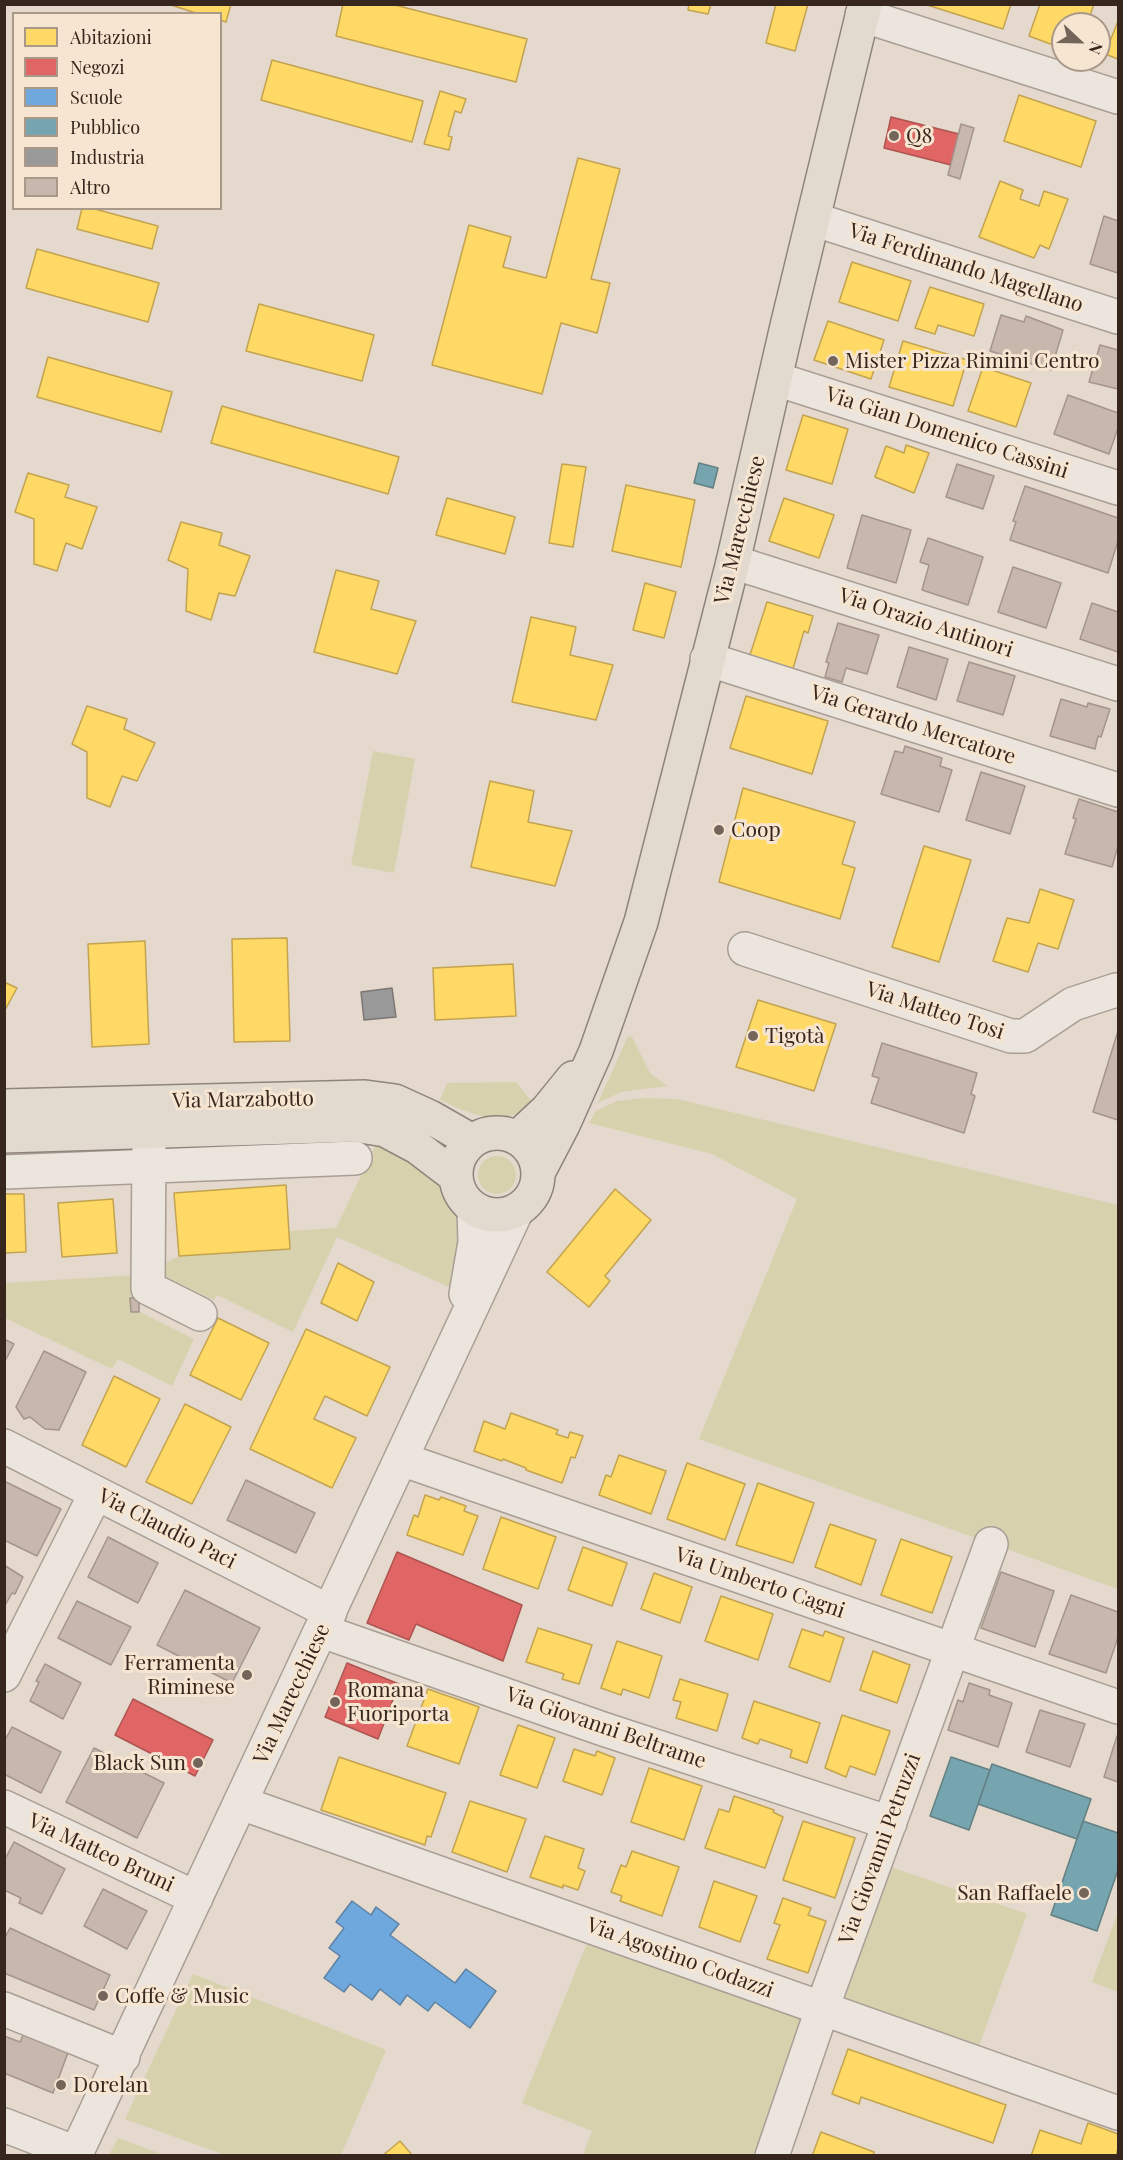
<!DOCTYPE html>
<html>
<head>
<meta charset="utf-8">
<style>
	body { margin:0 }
	#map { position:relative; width:1123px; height:2160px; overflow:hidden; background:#e4d9cc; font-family:"Playfair Display",serif }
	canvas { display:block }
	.frame { position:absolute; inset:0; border:6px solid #37261d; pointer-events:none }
	.legend { position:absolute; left:12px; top:12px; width:210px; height:198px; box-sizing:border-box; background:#f6e5d1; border:2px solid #aa9989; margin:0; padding:8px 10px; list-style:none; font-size:18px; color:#37261d }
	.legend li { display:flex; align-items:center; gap:12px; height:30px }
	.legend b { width:30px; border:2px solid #aa9989 }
	.north { position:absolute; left:1051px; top:12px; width:60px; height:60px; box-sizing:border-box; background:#f6e5d1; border:2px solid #aa9989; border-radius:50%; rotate:112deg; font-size:16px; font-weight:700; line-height:24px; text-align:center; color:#37261d }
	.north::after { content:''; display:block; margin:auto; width:21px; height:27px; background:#74655a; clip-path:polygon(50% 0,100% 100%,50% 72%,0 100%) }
</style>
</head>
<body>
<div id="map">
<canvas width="1123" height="2160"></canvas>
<div class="frame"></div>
<ul class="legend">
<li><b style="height:16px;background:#ffd966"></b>Abitazioni</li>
<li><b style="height:16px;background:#e06666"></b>Negozi</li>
<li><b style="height:16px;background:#6fa8dc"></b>Scuole</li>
<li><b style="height:16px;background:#76a5af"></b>Pubblico</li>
<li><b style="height:16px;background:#999"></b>Industria</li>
<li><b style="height:16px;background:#c8b7ac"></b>Altro</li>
</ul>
<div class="north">N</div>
</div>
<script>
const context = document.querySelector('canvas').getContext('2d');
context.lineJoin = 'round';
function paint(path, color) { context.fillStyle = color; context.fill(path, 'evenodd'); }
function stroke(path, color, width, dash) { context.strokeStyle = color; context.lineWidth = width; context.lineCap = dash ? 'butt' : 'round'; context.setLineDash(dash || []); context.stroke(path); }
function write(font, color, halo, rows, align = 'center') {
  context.font = font + ' "Playfair Display",serif'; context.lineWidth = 6; context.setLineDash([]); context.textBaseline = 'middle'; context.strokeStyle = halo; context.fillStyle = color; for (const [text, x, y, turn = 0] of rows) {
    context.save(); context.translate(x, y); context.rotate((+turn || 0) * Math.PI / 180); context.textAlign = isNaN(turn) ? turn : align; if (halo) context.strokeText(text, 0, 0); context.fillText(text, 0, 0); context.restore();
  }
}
paint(new Path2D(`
	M373 751 415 759 394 873 351 865Z
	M628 1036 632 1037 650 1073 667 1086 621 1092 598 1103Z
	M516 1082 534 1104C499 1128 476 1116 440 1100L447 1083Z
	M644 1098 677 1099 1118 1205V1589L699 1439 797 1199 712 1154 589 1123 596 1111 617 1101Z
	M376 1144C427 1169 470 1197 459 1261 457 1270 452 1279 449 1287L337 1237 293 1332 217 1295 214 1300 165 1277 162 1272 167 1262 179 1256 290 1249 289 1231 336 1228Z
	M478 1175a19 19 0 1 1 38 0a19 19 0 1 1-38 0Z
	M138 1275 140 1312 194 1339 172 1386 118 1359 112 1369 5 1318 4 1283Z
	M891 1867 1027 1914 979 2046 844 2001Z
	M1118 1912V1992L1092 1982Z
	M589 1938 809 2019 763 2155H583L592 2131 522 2103Z
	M193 1974 386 2050 341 2155H225L125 2119Z
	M118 2138 164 2155H109Z`), '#d7d1ae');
const homes = new Path2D(`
	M168 4H231L226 22 220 20V14H199Z
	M343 4H391L527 39 516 82 336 36Z
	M689 4H711L708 14 688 10Z
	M776 4H808L795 51 766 43Z
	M924 4H1011L1003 29Z
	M1040 4H1094L1087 24H1063L1061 48 1029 36Z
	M1118 21V59L1105 54Z
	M272 60 423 101 412 142 261 100Z
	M440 91 466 99 461 113 455 111 448 136 452 137 449 150 424 144Z
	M1019 95 1096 121 1081 167 1004 141Z
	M578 158 620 169 591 279 610 283 597 333 561 323 542 394 432 365 469 225 511 237 503 267 546 278Z
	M1000 181 1023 190 1020 199 1039 206 1044 191 1068 199 1049 249 1040 245 1034 258 979 237Z
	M82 208H91L158 226 152 249 77 229Z
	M37 249 159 283 148 322 26 288Z
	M852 262 911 281 898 321 839 302Z
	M930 287 984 304 974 336 938 325 935 334 915 328Z
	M259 304 374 335 362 381 246 351Z
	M828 321 884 340 871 379 814 360Z
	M903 341 967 360 953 406 889 387Z
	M48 357 172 392 161 432 37 397Z
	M983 367 1031 383 1016 427 968 411Z
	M222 406 399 457 388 494 211 443Z
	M803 415 848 429 832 484 786 470Z
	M906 445 929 453 914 493 875 477 886 446 904 453Z
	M562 464 586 467 573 547 549 543Z
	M28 473 69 485 65 497 97 507 82 549 66 543 57 571 34 564V519L15 512Z
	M626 485 695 500 681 567 612 551Z
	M447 498 515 517 505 554 436 535Z
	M784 498 834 515 819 558 769 541Z
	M181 522 222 533 219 545 250 556 235 596 219 593 211 620 186 611 188 569 168 560Z
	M336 570 379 581 371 609 416 621 397 674 314 652Z
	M645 583 676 592 664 638 633 630Z
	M767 602 813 616 808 633 804 631 792 672 749 658Z
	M531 617 576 627 570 655 613 665 596 720 512 702Z
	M746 696 828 721 812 774 730 748Z
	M87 706 127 719 124 729 155 743 137 781 122 776 110 807 87 798V752L72 744Z
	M490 781 534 791 528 822 572 831 555 886 471 867Z
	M743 788 855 822 842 864 855 868 840 919 719 882Z
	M924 846 971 860 939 962 892 947Z
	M1040 889 1074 900 1058 949 1038 943 1028 972 993 961 1007 918 1029 923Z
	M287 938 290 1041 234 1042 232 939Z
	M145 941 149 1044 92 1047 88 944Z
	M513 964 516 1016 435 1020 433 968Z
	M4 982 17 988 4 1012Z
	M758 1000 836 1024 814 1091 736 1067Z
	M286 1185 290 1249 179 1256 174 1193Z
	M615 1189 651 1220 605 1276 610 1281 589 1307 547 1272Z
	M4 1194H24L26 1252 4 1253Z
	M113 1199 117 1253 62 1257 58 1203Z
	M338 1263 374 1282 357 1321 321 1303Z
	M218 1318 269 1343 241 1400 190 1375Z
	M306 1329 390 1367 367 1416 325 1396 314 1419 356 1438 332 1488 250 1449Z
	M114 1376 160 1399 126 1467 82 1445Z
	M185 1404 231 1427 192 1504 146 1482Z
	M511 1413 558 1430 556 1434 568 1438 570 1432 583 1436 575 1458 571 1457 562 1483 526 1470V1468L503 1459 502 1461 474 1451 484 1421 505 1429Z
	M619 1455 666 1471 651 1514 599 1495 606 1475 611 1477Z
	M687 1463 745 1484 725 1540 667 1519Z
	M758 1483 814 1503 793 1563 736 1545Z
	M425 1495 439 1500 441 1497 466 1506 464 1511 478 1516 463 1555 407 1535 414 1515 418 1517Z
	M501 1517 556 1537 538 1589 483 1569Z
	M830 1524 876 1540 861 1585 815 1567Z
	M901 1539 952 1557 932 1613 881 1595Z
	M583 1547 627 1563 612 1606 568 1590Z
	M654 1573 692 1587 680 1623 641 1609Z
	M721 1596 773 1614 758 1660 705 1641Z
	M538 1628 592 1645 579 1684 562 1679 564 1674 526 1662Z
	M802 1629 823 1636 825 1631 844 1638 830 1682 789 1667Z
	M617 1641 662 1656 649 1698 623 1689 621 1695 601 1688Z
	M873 1651 910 1665 897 1703 860 1690Z
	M680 1679 728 1694 717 1731 676 1718 681 1702 673 1700Z
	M428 1689 479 1707 459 1764 407 1746Z
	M754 1701 820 1723 807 1763 790 1757 792 1750 760 1739 758 1744 742 1738Z
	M842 1715 890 1731 875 1775 850 1766 846 1777 825 1768Z
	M518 1725 555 1738 537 1788 500 1775Z
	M574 1749 595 1756 597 1751 615 1758 602 1795 563 1781Z
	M339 1757 446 1793 431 1837 427 1836 425 1845 321 1810Z
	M649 1768 702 1786 684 1840 631 1822Z
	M734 1796 774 1810 773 1812 783 1817 765 1868 705 1848 719 1809 729 1812Z
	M470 1801 526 1819 507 1872 452 1852Z
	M803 1821 855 1838 835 1898 783 1880Z
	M545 1836 584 1849 578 1868 585 1871 578 1890 563 1885V1888L530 1877Z
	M632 1851 679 1867 662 1916 620 1901 622 1896 611 1892 621 1865 626 1867Z
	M714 1881 757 1896 740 1942 699 1927Z
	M783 1898 811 1908 808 1915 826 1921 808 1973 767 1959 780 1925 774 1923Z
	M848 2049 1006 2105 993 2143 861 2097 859 2104 832 2094Z
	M1088 2123 1118 2134V2148L1116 2156H1031L1040 2130 1081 2144Z
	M821 2132 874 2152 873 2156H812Z
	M400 2141 413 2156H382Z`);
paint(homes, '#ffd966');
stroke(homes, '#c3a350', 1.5);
const shops = new Path2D(`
	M891 117 959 134 951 165 884 148Z
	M397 1552 522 1605 503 1661 416 1624 409 1640 367 1623Z
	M347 1663 399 1684 378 1739 325 1717Z
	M133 1699 213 1740 195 1776 115 1735Z`);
paint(shops, '#e06666');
stroke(shops, '#ad5350', 1.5);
const schools = new Path2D(`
	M352 1901 371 1915 376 1907 399 1924 390 1935 455 1983 466 1969 496 1991 470 2028 435 2002 428 2011 407 1995 400 2005 380 1989 372 2000 350 1984 344 1992 324 1978 340 1956 329 1948 344 1928 336 1922Z`);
paint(schools, '#6fa8dc');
stroke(schools, '#5e81a3', 1.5);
const public = new Path2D(`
	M699 463 718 468 713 488 694 483Z
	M951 1757 990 1770 969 1830 930 1816Z
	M992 1764 1091 1799 1077 1839 978 1804Z
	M1083 1821 1118 1833V1870L1097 1931 1051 1915Z`);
paint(public, '#76a5af');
stroke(public, '#637f83', 1.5);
const industry = new Path2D(`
	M392 988 396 1017 364 1020 361 992Z`);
paint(industry, '#999');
stroke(industry, '#7c7674', 1.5);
const building = new Path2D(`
	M961 124 974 128 960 179 948 175Z
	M1104 216 1118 221V273L1090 264Z
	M1001 315 1024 322 1026 316 1063 330 1051 370 990 351Z
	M1100 345 1118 350V389L1089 382Z
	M1068 395 1118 413V428L1109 454 1054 434Z
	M957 464 994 476 983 509 946 497Z
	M1025 486 1118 518V541L1108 573 1010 540 1016 522 1013 521Z
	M862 515 911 530 896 583 847 568Z
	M928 538 983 557 968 605 922 590 929 565 920 562Z
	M1013 567 1061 583 1046 628 998 612Z
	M1092 603 1118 612V652L1080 639Z
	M838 623 879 635 867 674 846 668 842 682 825 677 829 663 826 662Z
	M909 647 948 659 936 700 897 687Z
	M969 662 1015 676 1003 715 957 701Z
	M1061 699 1087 707 1088 703 1110 709 1101 737 1098 736 1095 749 1050 736Z
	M905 746 942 758 940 766 952 770 939 812 881 794 895 751 903 753Z
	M981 772 1025 786 1010 834 966 820Z
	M1079 799 1118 812V846L1112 867 1065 854 1076 819 1073 818Z
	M1118 1031V1120L1093 1112Z
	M882 1043 977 1073 971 1094 975 1096 964 1133 871 1103 879 1078 872 1076Z
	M130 1298H139V1312H131Z
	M4 1339 14 1344 4 1363Z
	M44 1351 86 1372 59 1430 45 1429 30 1417 24 1419 16 1407Z
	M246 1480 315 1513 296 1553 227 1520Z
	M4 1481 61 1509 37 1556 4 1540Z
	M108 1537 158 1563 138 1603 88 1577Z
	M4 1565 23 1577 15 1594 12 1593 4 1607Z
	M1001 1572 1054 1591 1035 1647 981 1628Z
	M185 1590 260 1628 232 1683 157 1645Z
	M1071 1595 1118 1612V1637L1106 1673 1049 1654Z
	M77 1601 131 1627 111 1665 58 1638Z
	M45 1664 81 1683 63 1719 30 1701 39 1682 36 1681Z
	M969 1683 990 1690 989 1695 1012 1703 998 1747 948 1730 958 1700 963 1702Z
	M1040 1710 1085 1724 1070 1767 1026 1752Z
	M12 1727 61 1752 41 1793 4 1774V1742Z
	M1117 1736 1118 1737V1782L1104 1777Z
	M94 1748 164 1783 137 1838 66 1802Z
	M14 1842 65 1869 42 1914 19 1903 21 1898 4 1890V1861Z
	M103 1889 147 1911 127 1949 84 1926Z
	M10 1928 110 1975 94 2010 4 1973V1939Z
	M24 2033 69 2050 53 2093 4 2073V2036L20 2042Z`);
paint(building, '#c8b7ac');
stroke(building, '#a4948b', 1.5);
const minor = new Path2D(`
	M862 15 1118 97
	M813 219 1118 317
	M776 379 1118 488
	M733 562 1118 684
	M707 659 1118 790
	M745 949 1011 1036H1025L1073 1004 1116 990 1118 991
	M149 1145 148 1288 200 1314
	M4 1172 355 1158
	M466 1294 475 1242 474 1210
	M4 1446 330 1612
	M401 1459 1118 1707
	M322 1631 603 1729 890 1823
	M4 1675 96 1493
	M241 1803 1118 2113
	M4 1807 196 1898
	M4 2009 123 2057
	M4 2125 76 2153
	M75 2156 517 1210
	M772 2156 828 1992 991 1544`);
const major = new Path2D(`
	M4 1106 365 1097 395 1101 430 1117 472 1141
	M456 1174a41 41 0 1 1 82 0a41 41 0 1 1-82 0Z
	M4 1136 355 1125 385 1130 417 1147 455 1176
	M517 1138 547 1110 573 1078
	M538 1173 563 1125 596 1051 641 922 733 562 787 326 865 4`);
stroke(minor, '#a99e95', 36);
stroke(major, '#8e847c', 36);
stroke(minor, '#ece5dd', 33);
stroke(major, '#e3dacf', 33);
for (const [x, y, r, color] of [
	[894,136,6,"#74655a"],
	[833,361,6,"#74655a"],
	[719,830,6,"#74655a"],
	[753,1036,6,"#74655a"],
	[247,1675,6,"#74655a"],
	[335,1702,6,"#74655a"],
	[198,1763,6,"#74655a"],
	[1084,1893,6,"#74655a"],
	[103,1996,6,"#74655a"],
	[61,2085,6,"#74655a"]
]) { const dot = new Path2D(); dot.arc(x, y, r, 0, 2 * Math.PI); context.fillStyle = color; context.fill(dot); stroke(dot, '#f6e5d1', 2); }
write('21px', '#37261d', '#f6e5d1', [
	["Q8",906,136],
	["Mister Pizza Rimini Centro",845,361],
	["Coop",731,830],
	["Tigotà",765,1036],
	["Ferramenta",235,1663,"right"],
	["Riminese",235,1687,"right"],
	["Romana",347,1690],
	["Fuoriporta",347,1714],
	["Black Sun",186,1763,"right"],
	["San Raffaele",1072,1893,"right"],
	["Coffe & Music",115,1996],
	["Dorelan",73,2085]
], 'left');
write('21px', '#37261d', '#f6e5d1', [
	["Via Ferdinando Magellano",966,268,18],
	["Via Gian Domenico Cassini",947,433,18],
	["Via Marecchiese",740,530,-76],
	["Via Orazio Antinori",926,623,18],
	["Via Gerardo Mercatore",913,725,18],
	["Via Matteo Tosi",935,1011,18],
	["Via Marzabotto",243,1100,-1],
	["Via Claudio Paci",167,1529,27],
	["Via Umberto Cagni",760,1583,19],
	["Via Marecchiese",292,1694,-65],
	["Via Giovanni Beltrame",606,1728,19],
	["Via Giovanni Petruzzi",880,1849,-70],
	["Via Matteo Bruni",101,1853,25],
	["Via Agostino Codazzi",680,1958,20]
]);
</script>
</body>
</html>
